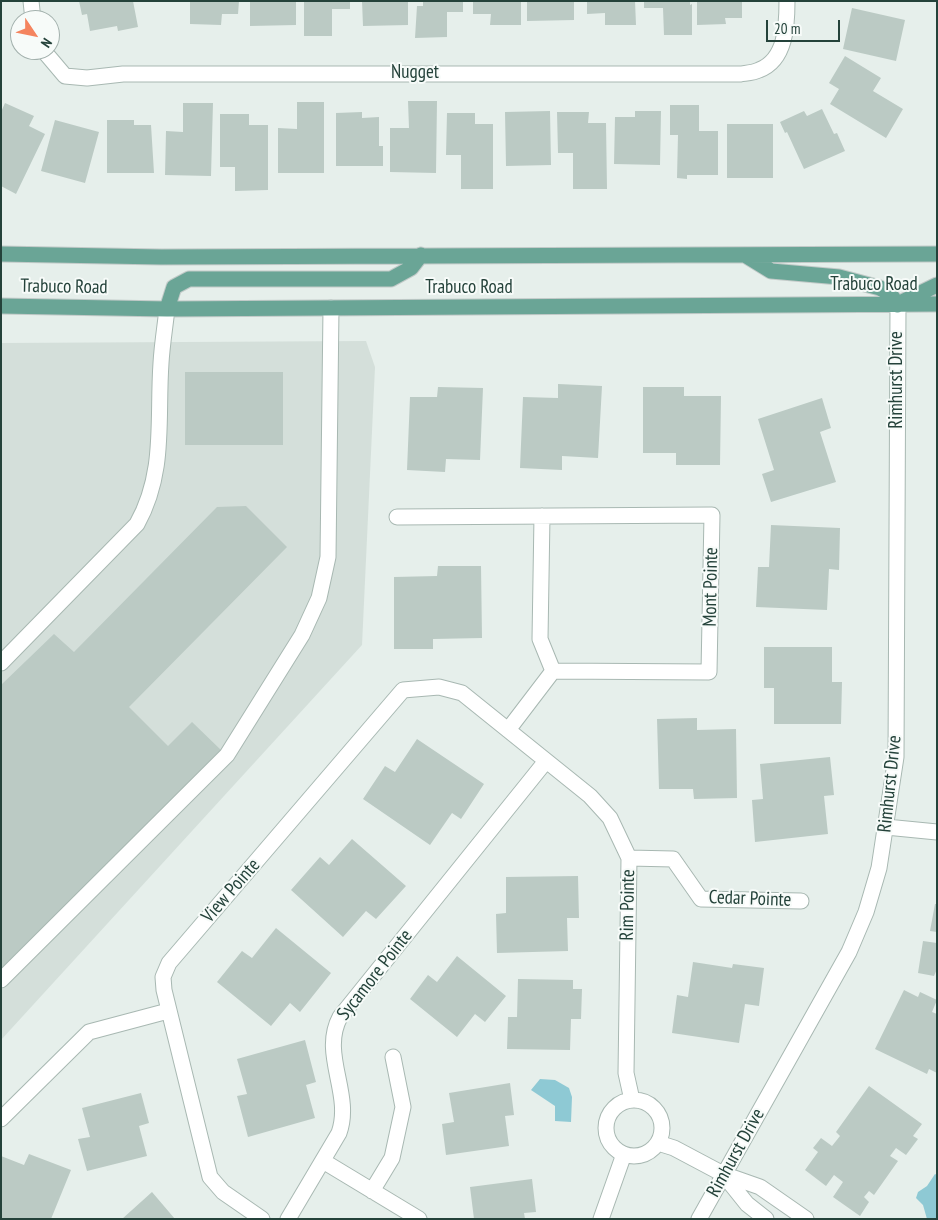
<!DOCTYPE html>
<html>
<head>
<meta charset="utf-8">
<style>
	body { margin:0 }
	#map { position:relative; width:938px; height:1220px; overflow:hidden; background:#e6efeb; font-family:"PT Sans Narrow",sans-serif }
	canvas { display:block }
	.frame { position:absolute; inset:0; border:2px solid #24423a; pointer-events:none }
	.north { position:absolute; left:10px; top:10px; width:50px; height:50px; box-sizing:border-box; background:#f7fbf9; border:1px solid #a3b1ad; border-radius:50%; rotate:124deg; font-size:14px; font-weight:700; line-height:20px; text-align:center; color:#24423a }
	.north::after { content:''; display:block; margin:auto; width:18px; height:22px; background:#f4845f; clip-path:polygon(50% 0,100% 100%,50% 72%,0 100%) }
	.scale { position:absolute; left:766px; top:20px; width:74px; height:22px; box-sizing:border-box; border:2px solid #24423a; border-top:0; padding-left:6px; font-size:15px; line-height:18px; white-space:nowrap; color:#24423a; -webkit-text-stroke:4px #f7fbf9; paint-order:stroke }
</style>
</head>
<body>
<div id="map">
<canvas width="938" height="1220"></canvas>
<div class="frame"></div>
<div class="north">N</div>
<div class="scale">20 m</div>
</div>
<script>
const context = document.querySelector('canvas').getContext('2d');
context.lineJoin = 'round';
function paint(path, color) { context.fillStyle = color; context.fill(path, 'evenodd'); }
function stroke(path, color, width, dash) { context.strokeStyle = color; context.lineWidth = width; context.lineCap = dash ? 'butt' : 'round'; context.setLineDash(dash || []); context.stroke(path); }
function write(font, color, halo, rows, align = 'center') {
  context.font = font + ' "PT Sans Narrow",sans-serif'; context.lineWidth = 4; context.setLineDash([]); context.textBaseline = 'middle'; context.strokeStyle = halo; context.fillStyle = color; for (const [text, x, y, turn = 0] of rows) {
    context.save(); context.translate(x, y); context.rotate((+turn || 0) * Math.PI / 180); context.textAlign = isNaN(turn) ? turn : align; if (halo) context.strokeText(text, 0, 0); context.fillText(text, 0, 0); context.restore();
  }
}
paint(new Path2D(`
	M366 341 375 367 362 645 1 1040V343Z`), '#d4dfda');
paint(new Path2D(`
	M540 1079 555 1080 569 1088 572 1097 571 1122 555 1121V1106L531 1090Z
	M935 1174 937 1175V1219H927L923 1205 916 1198 918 1192 927 1186Z`), '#8ec9d4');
paint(new Path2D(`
	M79 1H133L138 27 118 31 117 26 90 31 87 14 82 15Z
	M190 1H239L238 14H222L221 25 190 24Z
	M250 1H296V25L250 26Z
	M304 1H350V9H332V36H304Z
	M362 1H408V25L363 26Z
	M423 1H463V12H447V37L415 38 417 6H423Z
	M473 1H521V25H490L491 14H473Z
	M527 1H574V20L527 21Z
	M587 1H635L636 25H605V13L587 14Z
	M644 1H690V5L692 4V35H664L663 8H644Z
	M697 1H742V18H725L726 24 697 25Z
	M852 8 905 20 896 61 843 49Z
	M845 56 881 78 873 91 903 109 886 138 830 104 839 89 829 83Z
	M408 101H437L436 173 390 172V128H409Z
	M297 102H324V173H278V128L297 129Z
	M5 103 34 116 29 126 45 134 16 194 1 186V112Z
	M183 103H213L211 176 165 175 166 131 183 132Z
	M670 105H699V131H718V175H687V179L677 178 678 135H670Z
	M822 109 834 134 837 133 845 151 804 169 787 132 785 133 780 122 804 111 807 116Z
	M550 111 551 165 506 166 505 112Z
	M635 111H661L660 165 614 164 615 117H635Z
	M362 112V118L379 117V146H383V166H336V113Z
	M557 112H589L588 123H606L607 189H573V153H558Z
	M447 113H475V124H493V189H461V155H446Z
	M220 114H249V125H268V190L235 191V167H220Z
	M55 120 99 132 85 183 41 171Z
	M107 120H134V125H151L154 173H107Z
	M727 124H773V178H727Z
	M185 372H283V445H185Z
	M558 384 602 386 598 458 562 456V470L520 468 523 397 558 398Z
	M438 387 483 388 480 460 446 459 445 472 407 470 410 397H437Z
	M643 387H684V396H721L720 465H676V453H643Z
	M822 398 831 428 820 432 836 482 771 502 762 474 774 470 758 419Z
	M246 506 287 547 129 707 168 746 192 722 222 751 1 971V685L54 634 74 652 217 507Z
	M771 525 840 528 839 570 829 569 827 610 756 607 758 567H769Z
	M438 566H481L482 638 433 639V649H394V577L437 576Z
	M764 647H832V682H842L841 724H774V688H764Z
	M697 718V730L736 729 737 798 694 799 693 789H659L657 719Z
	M417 739 484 784 461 819 452 813 430 845 363 799 385 766 395 772Z
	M830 757 834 795 824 796 828 834 755 842 752 800 763 799 760 764Z
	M352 839 406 886 376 919 366 911 343 937 291 890 320 857 329 865Z
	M578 876 579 918H567L568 951 497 953 496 914 506 913V877Z
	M935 904H937V932L930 931Z
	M276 928 331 973 300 1012 290 1003 271 1026 217 982 242 951 252 958Z
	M923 941 937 943V969L934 976 918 973Z
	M457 956 506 996 485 1022 475 1014 457 1037 410 999 428 975 437 982Z
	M693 962 732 968 733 964 764 968 759 1006 745 1004 739 1043 672 1033 677 995 688 997Z
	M518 979 573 980V989H582L581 1019H571L570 1050 507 1049 508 1017H517Z
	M904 990 918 997 920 992 937 1000 932 1012 937 1014V1073L929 1069 927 1074 875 1049Z
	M305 1040 316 1082 306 1085 315 1118 248 1137 237 1096 247 1094 237 1059Z
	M510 1083 514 1115 505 1116 509 1146 446 1155 442 1124 454 1122 449 1093Z
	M869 1086 922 1124 913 1136 918 1139 906 1155 896 1148 890 1156 898 1161 874 1195 869 1191 864 1197 869 1202 860 1216 833 1197 843 1182 834 1175 826 1186 805 1170 818 1152 813 1148 821 1138 832 1146 840 1136 836 1132Z
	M141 1093 149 1123 139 1126 147 1156 87 1171 78 1139 90 1137 82 1108Z
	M29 1154 71 1170 51 1219H1V1156L24 1165Z
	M532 1179 536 1212 524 1213 525 1219H474L470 1187Z
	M152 1192 175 1219H122Z`), '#bbcac4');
const minor = new Path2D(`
	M31 1 33 20
	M43 50 65 76 87 78 123 74H740C746 73 753 73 759 70 786 60 787 25 787 1
	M542 516 540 639 553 671
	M397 517 712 515 709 672 553 671 508 730
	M1 663 137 524C166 472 157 420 161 363 162 345 165 327 167 309
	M886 827 937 832
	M629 858 673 859 701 899 801 901
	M1 980 227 755 302 635 319 598 328 557 331 308
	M606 1128a28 28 0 1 1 56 0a28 28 0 1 1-56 0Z
	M1 1119 89 1032 168 1011
	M658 1143 674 1148 723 1174 760 1187 806 1219
	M323 1161 419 1219
	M723 1174 747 1204 766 1219
	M372 1191 392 1158 403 1107 393 1057
	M262 1219 223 1192 210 1177 164 990 163 977 169 963 403 690 439 687 462 693 590 796 610 818 629 858 626 1073 632 1100
	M288 1219 339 1133C353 1094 320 1054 340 1017L546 761
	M601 1219 624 1154
	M699 1219 849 952 866 912 879 868 896 757 898 305`);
const major = new Path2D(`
	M1 254 161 257 937 254
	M745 255 771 271 839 277 880 288 890 294 898 305
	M900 303 937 285
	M1 306 167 309 937 304
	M167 309 174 287 189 279H391L411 268 421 255`);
stroke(minor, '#a8b8b2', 17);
stroke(major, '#c2cac8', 17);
stroke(minor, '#fff', 15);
stroke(major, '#6aa596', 15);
write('19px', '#24423a', '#f7fbf9', [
	["Nugget",415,73],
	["Trabuco Road",874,285],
	["Trabuco Road",64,287,1],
	["Trabuco Road",469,288],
	["Rimhurst Drive",897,380,-90],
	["Mont Pointe",711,587,-89],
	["Rimhurst Drive",890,784,-84],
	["View Pointe",231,891,-49],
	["Cedar Pointe",750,899,2],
	["Rim Pointe",628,905,-89],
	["Sycamore Pointe",375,975,-52],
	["Rimhurst Drive",736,1153,-61]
]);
</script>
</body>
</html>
